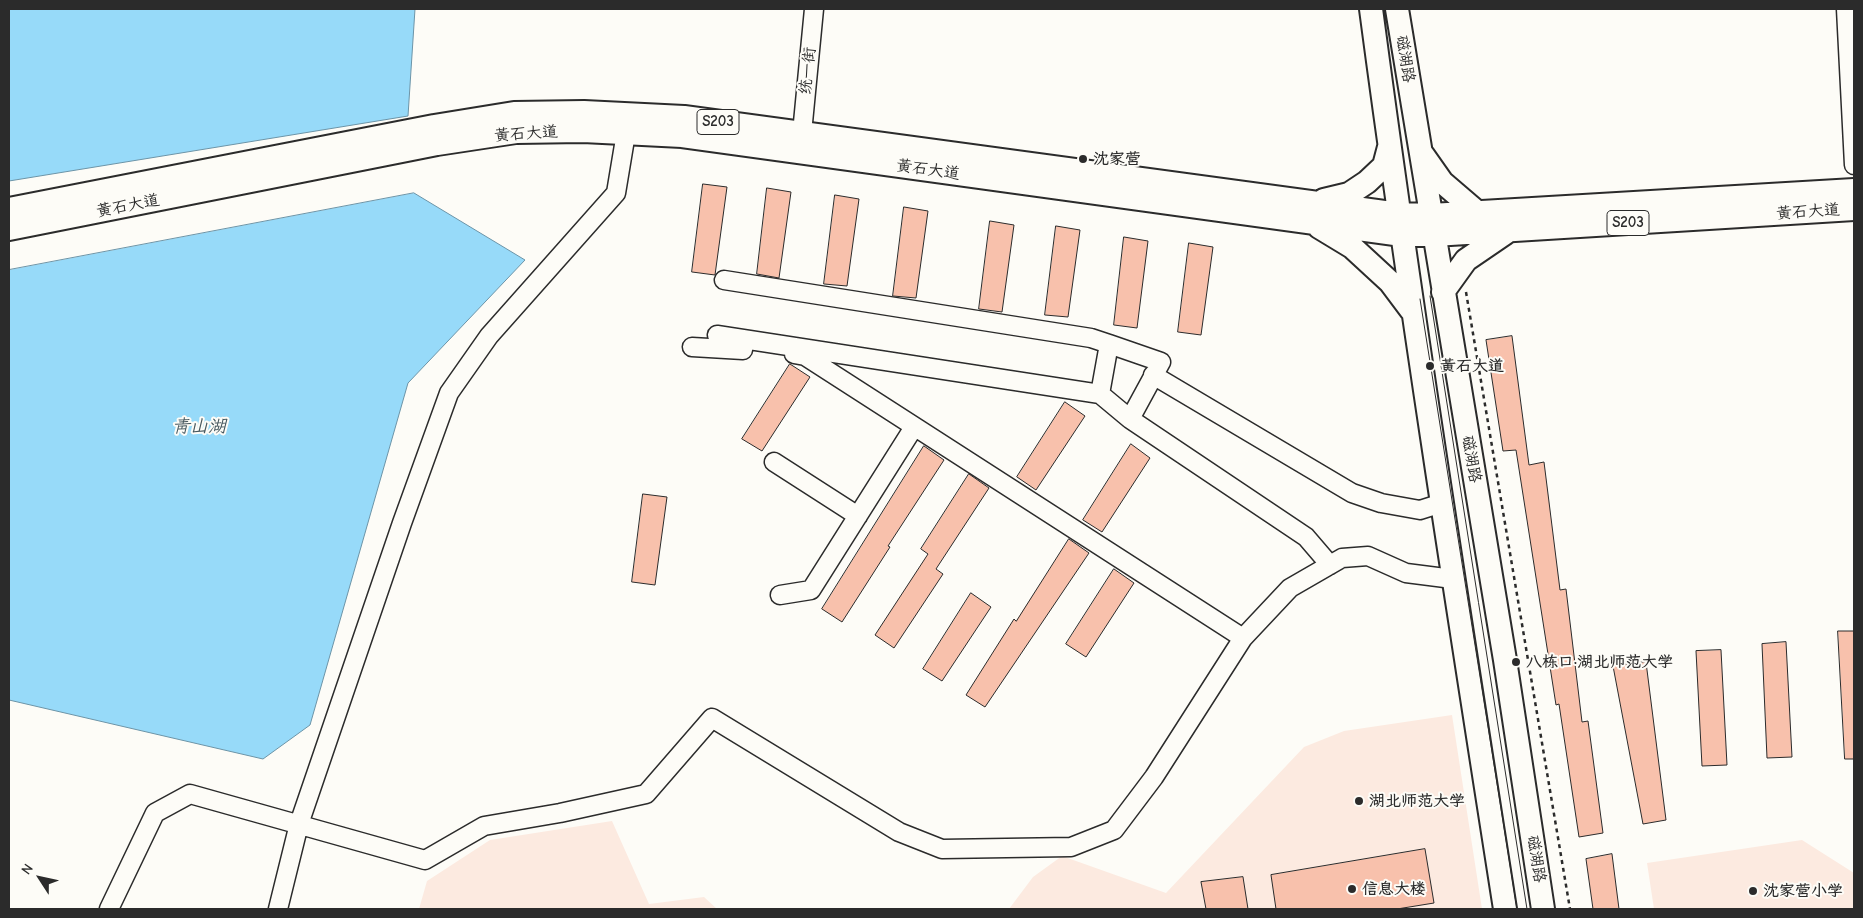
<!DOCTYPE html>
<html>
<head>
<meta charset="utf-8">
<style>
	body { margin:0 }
	#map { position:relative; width:1863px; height:918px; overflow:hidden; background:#fdfcf7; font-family:"Comic Neue",sans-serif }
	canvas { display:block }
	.frame { position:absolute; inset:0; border:10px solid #2b2b2b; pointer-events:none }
	.north { position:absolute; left:15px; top:853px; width:50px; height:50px; -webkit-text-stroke:4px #fdfcf7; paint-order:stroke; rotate:305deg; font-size:14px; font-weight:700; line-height:20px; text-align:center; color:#2b2b2b }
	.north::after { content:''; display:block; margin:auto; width:18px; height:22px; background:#2b2b2b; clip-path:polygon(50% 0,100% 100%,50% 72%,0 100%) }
</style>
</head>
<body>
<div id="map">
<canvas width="1863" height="918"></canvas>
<div class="frame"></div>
<div class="north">N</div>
</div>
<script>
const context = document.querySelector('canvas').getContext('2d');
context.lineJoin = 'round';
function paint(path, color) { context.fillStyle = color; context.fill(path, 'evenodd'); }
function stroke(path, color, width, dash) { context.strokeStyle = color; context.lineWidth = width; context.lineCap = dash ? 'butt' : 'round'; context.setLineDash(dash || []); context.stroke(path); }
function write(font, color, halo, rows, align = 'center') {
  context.font = font + ' "Comic Neue","LXGW WenKai TC",sans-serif'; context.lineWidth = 4; context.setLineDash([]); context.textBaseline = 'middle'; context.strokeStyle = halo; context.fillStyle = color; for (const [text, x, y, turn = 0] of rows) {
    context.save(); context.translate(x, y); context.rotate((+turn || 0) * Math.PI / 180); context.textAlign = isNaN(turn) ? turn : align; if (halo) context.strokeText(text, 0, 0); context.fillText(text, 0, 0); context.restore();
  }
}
paint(new Path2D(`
	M1452 715 1482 909H1009L1033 877 1062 856 1166 893 1304 747 1344 731Z
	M612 821 649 904 704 897 717 909H419L427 881 490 840Z
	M1802 840 1854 873V909H1654L1647 863Z`), '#fceae0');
const water = new Path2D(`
	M9 9H415L408 116 9 181Z
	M414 193 525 260 408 383 310 725 263 759 9 700V270Z`);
paint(water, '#97daf9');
stroke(water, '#6c94a7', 1);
const building = new Path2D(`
	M703 184 727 187 715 275 692 272Z
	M767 188 791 192 779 278 757 274Z
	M835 195 859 199 847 286 824 284Z
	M904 207 928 211 916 298 893 296Z
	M990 221 1014 225 1002 312 979 309Z
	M1056 226 1080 230 1068 317 1045 315Z
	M1124 237 1148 241 1137 328 1114 325Z
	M1189 243 1213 247 1201 335 1178 332Z
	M1512 336 1529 465 1544 462 1560 590 1566 589 1582 722 1588 721 1603 833 1579 837 1559 704 1556 705 1516 450 1503 451 1486 340Z
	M790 364 810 377 762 451 742 439Z
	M1065 402 1085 416 1036 490 1017 477Z
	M1131 444 1150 458 1102 532 1083 520Z
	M924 446 944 460 888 546 890 547 842 622 822 609Z
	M969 474 989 488 936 569 943 574 894 648 875 635 928 554 921 549Z
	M643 494 667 497 655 585 632 582Z
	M1069 539 1089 553 985 707 966 695 1014 619 1016 621Z
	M1114 569 1134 583 1086 657 1066 644Z
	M971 593 991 607 942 681 923 669Z
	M1838 631H1854V759H1845Z
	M1786 642 1792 757 1767 758 1762 644Z
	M1721 650 1727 765 1702 766 1696 651Z
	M1646 662 1666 820 1643 824 1613 666Z
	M1425 849 1434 903 1397 909H1276L1271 875Z
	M1612 854 1619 909H1593L1586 859Z
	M1243 877 1248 909H1206L1201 882Z`);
paint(building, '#f8c1ac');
stroke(building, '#2b2b2b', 1);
const minor = new Path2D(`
	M1846 9 1854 165
	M802 133 814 9
	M724 280 1091 338 1109 344
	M717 335 1100 394 1130 419 1306 537 1330 565
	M692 347 743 350
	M794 354 805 356 1243 638
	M1153 375 1352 493 1381 503 1420 510 1442 503
	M1100 394 1109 344 1161 362 1130 419
	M774 462 858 516
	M780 595 811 590 914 427
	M109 909 155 813 190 794 425 860 484 826 560 813 646 794 712 718 899 832 942 849 1071 847 1114 830 1154 777 1243 638 1290 588 1342 558 1368 556 1406 573 1453 579
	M278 909 299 824 402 523 449 393 489 336 616 193 626 133V122`);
const major = new Path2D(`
	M1371 9C1411 310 1458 609 1505 909
	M1397 9 1505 660 1543 909
	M1423 155 1442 182 1477 212
	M1324 200 1349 194 1367 182 1384 166 1389 147
	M9 209 434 126 514 113 584 112 684 117 1399 214 1431 215 1854 190
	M1319 227 1352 247 1390 282 1411 310
	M9 229 437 144 516 132 583 131 682 136 1402 235H1434L1854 209
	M1443 292 1466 260 1507 232`);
stroke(minor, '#2b2b2b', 21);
stroke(major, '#2b2b2b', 26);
stroke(new Path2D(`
	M1466 292 1570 909`), '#2b2b2b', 2.5, [4, 4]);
stroke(minor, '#fdfcf7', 18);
stroke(major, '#fdfcf7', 22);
stroke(new Path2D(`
	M1430 296 1527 909
	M1420 299 1517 909`), '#2b2b2b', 1);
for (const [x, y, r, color] of [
	[1083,159,5,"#2b2b2b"],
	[1430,366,5,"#2b2b2b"],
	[1516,662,5,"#2b2b2b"],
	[1359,801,5,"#2b2b2b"],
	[1352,889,5,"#2b2b2b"],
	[1753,891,5,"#2b2b2b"]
]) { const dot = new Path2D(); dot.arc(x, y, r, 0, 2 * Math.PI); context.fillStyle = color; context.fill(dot); stroke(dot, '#fdfcf7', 2); }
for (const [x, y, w] of [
	[718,122,42],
	[1628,223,42]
]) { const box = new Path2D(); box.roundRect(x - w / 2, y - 12.5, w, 25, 4); context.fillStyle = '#fdfcf7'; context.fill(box); stroke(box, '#2b2b2b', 1); }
write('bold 15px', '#2b2b2b', null, [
	["S203",718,122],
	["S203",1628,223]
]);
write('16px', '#2b2b2b', '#fdfcf7', [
	["磁湖路",1405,59,81],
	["统一街",808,71,-84],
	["黄石大道",526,134,-4],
	["黄石大道",928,170,8],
	["黄石大道",128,206,-11],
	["黄石大道",1808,212,-4],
	["磁湖路",1471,459,80],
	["磁湖路",1536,859,81]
]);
write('bold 16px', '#2b2b2b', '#fdfcf7', [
	["沈家营",1093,159],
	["黄石大道",1440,366],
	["八栋口·湖北师范大学",1526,662],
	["湖北师范大学",1369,801],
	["信息大楼",1362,889],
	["沈家营小学",1763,891]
], 'left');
write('italic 18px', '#46575e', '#fdfcf7', [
	["青山湖",199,427]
]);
</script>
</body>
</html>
